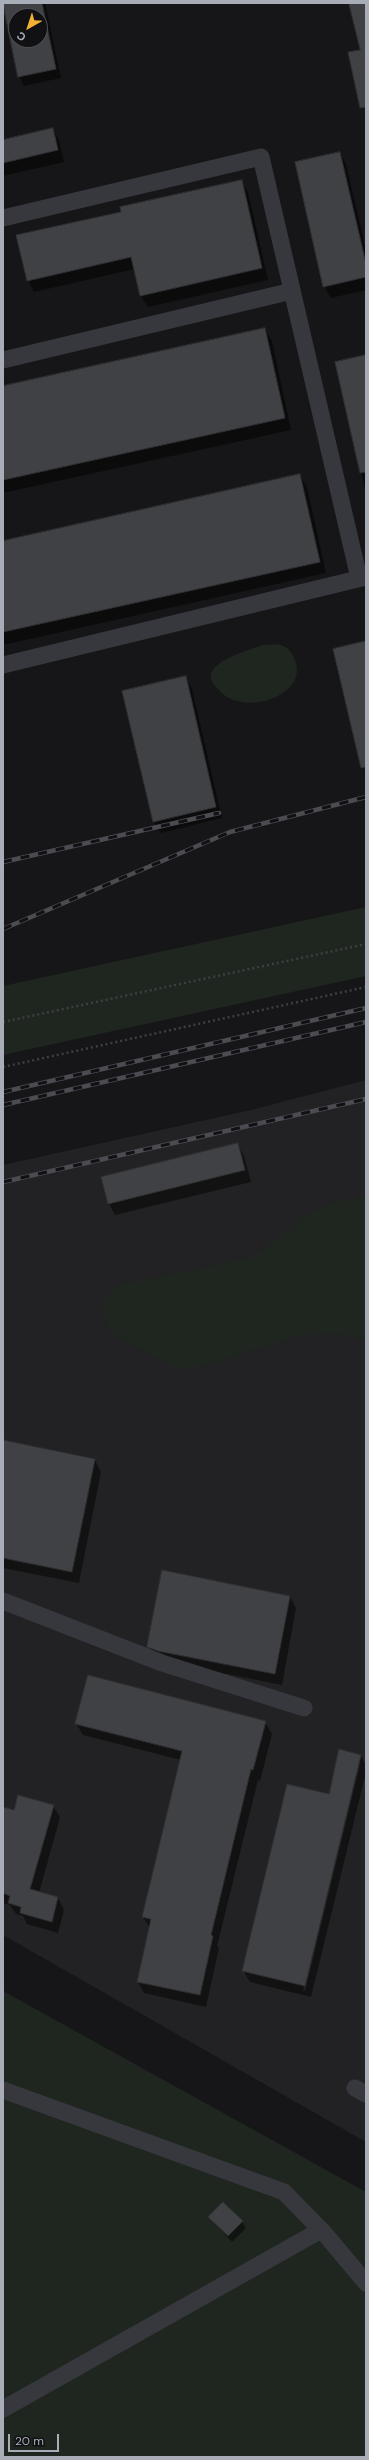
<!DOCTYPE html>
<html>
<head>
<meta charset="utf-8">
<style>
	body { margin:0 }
	#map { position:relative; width:369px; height:2460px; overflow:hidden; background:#161618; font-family:"DM Sans",sans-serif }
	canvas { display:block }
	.frame { position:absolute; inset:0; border:4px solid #a8adb8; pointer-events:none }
	.north { position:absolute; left:8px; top:8px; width:40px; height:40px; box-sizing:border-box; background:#111113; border:1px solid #4d4f55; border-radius:50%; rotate:219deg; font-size:11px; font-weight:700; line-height:16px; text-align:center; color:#a8adb8 }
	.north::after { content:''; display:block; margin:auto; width:14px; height:18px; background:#f2b134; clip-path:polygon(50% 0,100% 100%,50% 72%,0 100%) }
	.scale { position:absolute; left:8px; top:2434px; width:51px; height:18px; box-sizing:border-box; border:2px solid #a8adb8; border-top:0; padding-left:5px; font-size:12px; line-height:14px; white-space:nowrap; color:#a8adb8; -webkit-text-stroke:3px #111113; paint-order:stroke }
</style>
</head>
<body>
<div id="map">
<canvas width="369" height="2460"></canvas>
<div class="frame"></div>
<div class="north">С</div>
<div class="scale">20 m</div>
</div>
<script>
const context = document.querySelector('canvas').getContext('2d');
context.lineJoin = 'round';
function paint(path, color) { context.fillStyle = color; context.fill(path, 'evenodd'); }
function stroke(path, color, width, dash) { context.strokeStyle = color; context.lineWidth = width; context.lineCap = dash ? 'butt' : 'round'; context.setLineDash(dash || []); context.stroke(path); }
paint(new Path2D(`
	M366 1080V2142L3 1935V1165L251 1110Z`), '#222225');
paint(new Path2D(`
	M262 645C268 645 275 644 281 645 288 647 292 653 295 660 306 689 268 706 243 702 232 701 224 696 217 688 193 664 248 651 262 645Z
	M366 907V976L3 1055V986Z
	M366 1196V1339L333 1333 297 1336 192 1369 173 1367 125 1341 111 1330 102 1312 107 1294 122 1285 253 1257 313 1211 346 1199Z
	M3 1991 366 2192V2457H3Z`), '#1e261f');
paint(new Path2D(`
	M4 3H45L61 78 24 86 19 76ZM16 16H40V40H16Z
	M53 129 59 141 64 162 3 176V141Z
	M340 153 346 164 366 250V290L331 298 324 286Z
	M241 181 248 192 268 280 148 307 141 296 135 269 34 292 28 280 122 213Z
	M265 329 272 341 291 430 3 493V387Z
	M366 356V493L336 362Z
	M300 476 307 487 326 573 3 645V542Z
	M186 678 192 689 222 818 161 833 154 822Z
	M238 1144 244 1156 251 1182 115 1215 109 1204 102 1178Z
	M3 1441 95 1460 101 1472 79 1583 3 1568Z
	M290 1596 296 1608 282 1685 166 1662 155 1658 149 1646Z
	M265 1722 272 1734 260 1781 258 1780 217 1946 219 1948 206 2007 144 1993 138 1982 150 1928 143 1917 181 1760 83 1735 76 1723Z
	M361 1756 366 1765V1772L311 1997 250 1982 243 1970 329 1795ZM358 1764H360L305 1991H303Z
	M53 1806 60 1817 39 1893 58 1898 64 1910 58 1933 27 1924 23 1916 16 1914 10 1905 3 1903V1808L15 1811Z
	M209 2217 242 2222 246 2228 232 2242Z`), '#0007');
const building = new Path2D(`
	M3 3H42L56 69 18 77ZM16 16H40V40H16Z
	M349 3H366V107L360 108 348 52 360 50Z
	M53 128 58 150 3 163V140Z
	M340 152 366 264V277L323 287 295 162Z
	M242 180 262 268 140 296 131 257 27 281 16 235 121 212 120 207Z
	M265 328 285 418 3 480V386Z
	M366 355V472L360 473 335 362Z
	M300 474 320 562 3 632V541Z
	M366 641V767L361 768 333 649Z
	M186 676 216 807 153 822 122 691Z
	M238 1143 245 1170 108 1204 101 1177Z
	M3 1440 95 1459 72 1572 3 1558Z
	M162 1570 290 1596 275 1674 158 1651 147 1647Z
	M88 1675 266 1721 253 1770 251 1769 211 1935 213 1936 200 1995 137 1982 151 1919 142 1917 182 1751 75 1724Z
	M339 1749 361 1755 305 1986 242 1971 287 1784 329 1794Z
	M18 1795 54 1805 30 1889 58 1897 52 1922 20 1913 21 1907 8 1903 10 1896 3 1893V1807L14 1810Z
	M223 2202 243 2221 228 2236 208 2217Z`);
paint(building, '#404145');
stroke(building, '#303034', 1);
stroke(new Path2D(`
	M3 1022 366 944
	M3 1067 366 987`), '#3d3f44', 2.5, [2, 3]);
stroke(new Path2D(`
	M3 218 261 157 359 578
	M3 360 292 291
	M3 665 366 577
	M3 1601 162 1663 304 1708
	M355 2088 366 2094
	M3 2090 284 2192 325 2234 366 2283
	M3 2409 321 2230`), '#37383d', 17);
const rail = new Path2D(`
	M3 862 219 813
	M3 929 230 832 366 797
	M3 1092 366 1008
	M3 1105 366 1022
	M3 1182 366 1099`);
stroke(rail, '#4a4c52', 4.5);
stroke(rail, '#111113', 3, [9]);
</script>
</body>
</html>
